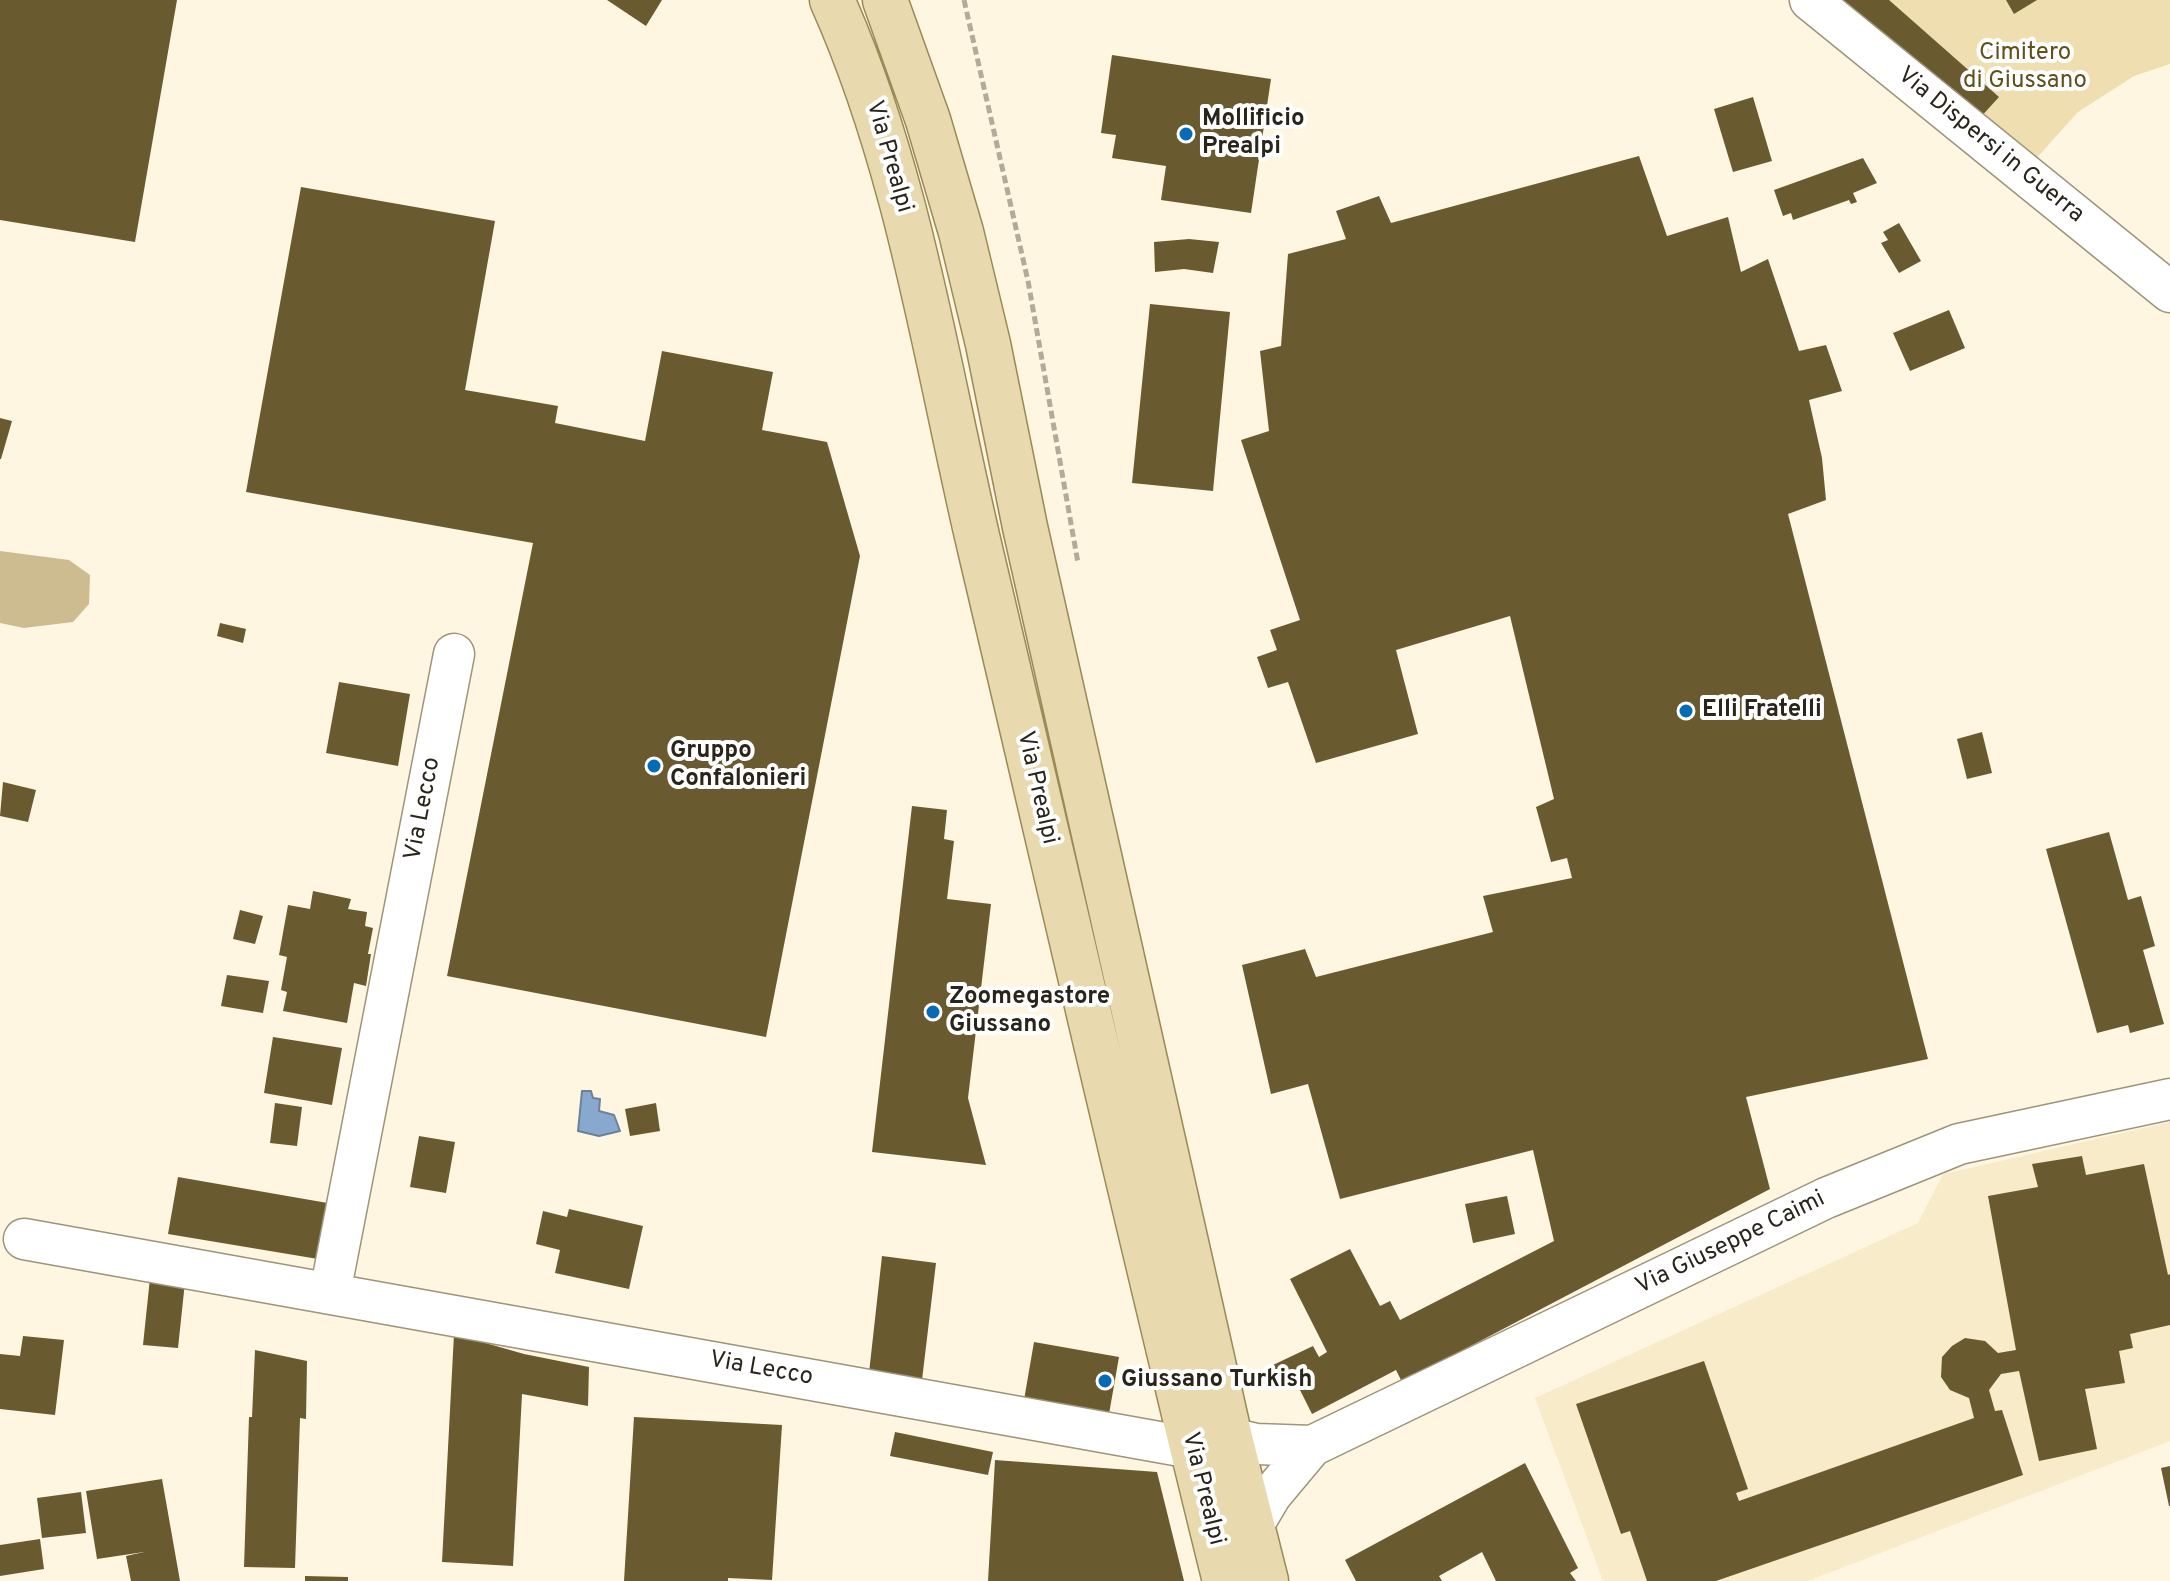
<!DOCTYPE html>
<html>
<head>
<meta charset="utf-8">
<style>
	body { margin:0 }
	canvas { display:block; background:#fef6e1 }
</style>
</head>
<body>
<canvas width="2170" height="1581"></canvas>
<script>
const context = document.querySelector('canvas').getContext('2d');
context.lineJoin = 'round';
function paint(path, color) { context.fillStyle = color; context.fill(path, 'evenodd'); }
function stroke(path, color, width, dash) { context.strokeStyle = color; context.lineWidth = width; context.lineCap = dash ? 'butt' : 'round'; context.setLineDash(dash || []); context.stroke(path); }
function write(font, color, halo, rows, align = 'center') {
  context.font = font + ' Overpass,sans-serif'; context.lineWidth = 8; context.setLineDash([]); context.textBaseline = 'middle'; context.strokeStyle = halo; context.fillStyle = color; for (const [text, x, y, turn = 0] of rows) {
    context.save(); context.translate(x, y); context.rotate((+turn || 0) * Math.PI / 180); context.textAlign = isNaN(turn) ? turn : align; if (halo) context.strokeText(text, 0, 0); context.fillText(text, 0, 0); context.restore();
  }
}
paint(new Path2D(`
	M2170 1122V1441L1808 1581H1603L1535 1398 1918 1223 1943 1174Z`), '#f8ebc9');
paint(new Path2D(`
	M1847 0H2170V64L2134 76 2078 112 2032 163Z`), '#eedeb0');
paint(new Path2D(`
	M0 551 69 560 90 575 89 604 73 622 24 628 0 623Z`), '#cdbc8f');
const water = new Path2D(`
	M582 1091H591L593 1098 600 1099 599 1111 614 1115 620 1131 599 1136 578 1131Z`);
paint(water, '#88a9cd');
stroke(water, '#6c8198', 2);
paint(new Path2D(`
	M0 0H177L135 242 0 220Z
	M607 0H662L646 26Z
	M1842 0H1889L1999 97 1978 120Z
	M2006 0H2037L2014 14Z
	M1112 55 1271 79 1251 213 1161 200 1166 166 1112 158 1116 135 1101 133Z
	M1753 97 1772 161 1733 172 1714 109Z
	M1639 156 1667 236 1728 217 1741 272 1768 259 1799 351 1826 345 1842 391 1809 400 1822 458 1826 500 1788 514 1928 1059 1746 1097 1770 1189 1402 1382 1396 1370 1312 1414 1296 1382 1284 1388 1273 1365 1313 1346 1319 1357 1327 1352 1290 1279 1350 1249 1380 1306 1390 1301 1400 1320 1554 1241 1533 1150 1340 1199 1308 1084 1271 1094 1242 965 1305 949 1316 977 1493 932 1483 896 1572 878 1567 858 1551 862 1536 807 1554 799 1510 616 1396 650 1418 734 1316 763 1288 682 1268 688 1257 657 1277 650 1270 630 1300 620 1241 440 1269 431 1260 351 1281 346 1288 254 1346 239 1336 211 1379 196 1391 223Z
	M1863 158 1877 183 1853 193 1857 202 1851 204 1849 200 1793 220 1791 213 1783 216 1774 190Z
	M301 187 495 221 465 390 558 406 555 423 645 441 662 351 773 372 762 430 827 442 860 556 766 1037 447 976 533 543 246 492Z
	M1899 223 1921 261 1899 273 1881 243 1888 240 1883 232Z
	M1189 239 1219 242 1213 273 1184 269 1155 272 1154 242Z
	M1150 304 1230 312 1213 491 1132 483Z
	M1949 310 1965 348 1910 371 1893 333Z
	M0 418 12 421 1 459H0Z
	M220 623 246 629 243 643 217 636Z
	M339 682 410 694 398 766 326 753Z
	M1982 732 1992 773 1967 779 1957 739Z
	M3 782 36 790 28 822 0 816Z
	M912 806 947 810 944 839 954 841 947 899 991 904 968 1098 986 1165 872 1152Z
	M2109 832 2128 900 2141 896 2155 946 2143 950 2164 1024 2130 1033 2128 1025 2097 1033 2046 849Z
	M313 891 351 899 348 909 367 912 365 926 373 928 368 954H371L366 986 354 983 347 1023 283 1011 287 992 281 990 287 957 279 955 288 905 310 909Z
	M240 910 263 916 255 944 233 939Z
	M227 975 269 981 263 1013 221 1006Z
	M273 1037 342 1048 332 1105 264 1093Z
	M275 1103 302 1107 297 1146 270 1143Z
	M656 1103 660 1131 630 1136 625 1109Z
	M419 1136 455 1142 446 1193 410 1187Z
	M2082 1156 2086 1175 2144 1164 2168 1275 2170 1274V1325L2130 1334 2133 1348 2119 1351 2125 1383 2085 1389 2097 1449 2039 1461 2019 1371 2001 1374 1989 1390 1995 1411 2002 1410 2023 1475 1716 1581H1647L1630 1531 1621 1534 1576 1404 1704 1361 1748 1489 1736 1493 1739 1501 1974 1418 1969 1398 1950 1390 1941 1377 1942 1357 1952 1346 1965 1338 1985 1341 1998 1353 2016 1350 1988 1196 2038 1187 2032 1164Z
	M178 1177 339 1205 330 1261 168 1234Z
	M1507 1196 1515 1234 1473 1243 1465 1204Z
	M569 1209 643 1226 629 1289 555 1273 560 1250 536 1244 543 1211 567 1217Z
	M882 1256 936 1263 922 1380 869 1373Z
	M150 1278 185 1282 178 1348 143 1345Z
	M454 1334 524 1354 589 1367 588 1406 522 1394 513 1566 442 1562Z
	M23 1336 64 1340 55 1415 0 1409V1354L20 1356Z
	M1034 1342 1119 1357 1109 1414 1024 1400Z
	M255 1350 307 1361 306 1419 300 1418 295 1568 244 1567 249 1417H252Z
	M634 1417 782 1425 772 1580 728 1578V1581H624Z
	M895 1432 993 1452 988 1475 890 1456Z
	M995 1460 1157 1472 1184 1581H988Z
	M1525 1463 1578 1568 1570 1573 1576 1581H1496L1482 1552 1439 1576 1442 1581H1356L1345 1560Z
	M2170 1466V1506H2169L2161 1468Z
	M162 1479 180 1581H131L126 1556 144 1552 97 1559 86 1491Z
	M81 1492 86 1533 42 1538 37 1498Z
	M40 1539 44 1569 0 1576V1545Z
	M305 1576 348 1577V1581H305Z`), '#695a2f');
const minor = new Path2D(`
	M1810 0 2170 292
	M24 1239 1192 1448
	M330 1293 454 654
	M1230 1438 1256 1444 1312 1446
	M1252 1527 1271 1495 1312 1446 1826 1198 1959 1144 2170 1099`);
const major = new Path2D(`
	M832 0C910 174 937 368 981 553 1062 896 1140 1239 1225 1581
	M885 0 928 120 961 232 988 344 1025 527 1230 1438 1266 1581`);
stroke(minor, '#9d947b', 43);
stroke(major, '#9b8a57', 47);
stroke(new Path2D(`
	M964 0 1028 281 1078 563`), '#b2ab9a', 5, [8, 4]);
stroke(minor, '#fff', 40);
stroke(major, '#e8d9ae', 44);
for (const [x, y, r, color] of [
	[1186,134,8,"#066bb7"],
	[1686,711,8,"#066bb7"],
	[654,766,8,"#066bb7"],
	[933,1012,8,"#066bb7"],
	[1105,1381,8,"#066bb7"]
]) { const dot = new Path2D(); dot.arc(x, y, r, 0, 2 * Math.PI); context.fillStyle = color; context.fill(dot); stroke(dot, '#fff', 3); }
write('24px', '#615019', '#fff', [
	["Cimitero",2025,54],
	["di Giussano",2025,82]
]);
write('bold 24px', '#29251b', '#fff', [
	["Mollificio",1202,120],
	["Prealpi",1202,148],
	["Elli Fratelli",1702,711],
	["Gruppo",670,752],
	["Confalonieri",670,780],
	["Zoomegastore",949,998],
	["Giussano",949,1026],
	["Giussano Turkish",1121,1381]
], 'left');
write('24px', '#29251b', '#fff', [
	["Via Dispersi in Guerra",1990,146,39],
	["Via Prealpi",888,157,74],
	["Via Prealpi",1036,788,77],
	["Via Lecco",424,809,-79],
	["Via Giuseppe Caimi",1731,1244,-26],
	["Via Lecco",761,1370,10],
	["Via Prealpi",1202,1489,76]
]);
</script>
</body>
</html>
